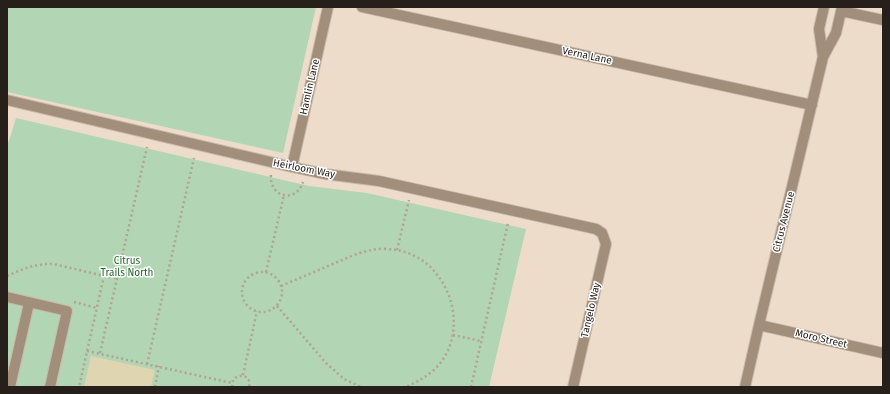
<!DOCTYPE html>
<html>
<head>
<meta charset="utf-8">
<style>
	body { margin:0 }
	#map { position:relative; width:890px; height:394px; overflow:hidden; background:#eedccb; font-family:"Fira Sans",sans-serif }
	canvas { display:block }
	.frame { position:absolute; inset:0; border:8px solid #27201a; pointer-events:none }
</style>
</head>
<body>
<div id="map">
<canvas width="890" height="394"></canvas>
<div class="frame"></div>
</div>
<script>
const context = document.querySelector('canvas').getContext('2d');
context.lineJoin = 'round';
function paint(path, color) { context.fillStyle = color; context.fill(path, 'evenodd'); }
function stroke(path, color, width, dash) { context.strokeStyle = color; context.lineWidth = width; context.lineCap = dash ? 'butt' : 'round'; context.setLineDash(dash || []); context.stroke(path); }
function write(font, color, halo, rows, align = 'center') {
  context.font = font + ' "Fira Sans",sans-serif'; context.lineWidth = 3; context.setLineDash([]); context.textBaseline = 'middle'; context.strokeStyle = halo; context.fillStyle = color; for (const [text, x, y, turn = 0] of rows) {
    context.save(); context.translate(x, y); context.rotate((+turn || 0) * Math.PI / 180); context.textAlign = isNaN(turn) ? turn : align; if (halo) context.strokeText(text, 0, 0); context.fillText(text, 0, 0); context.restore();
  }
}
paint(new Path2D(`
	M7 7H316L283 153 7 92Z
	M16 118 309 186 367 193 526 229 489 387H7V145L10 138Z`), '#b2d5b3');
paint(new Path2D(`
	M91 356 155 370 151 387H84Z`), '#dfd6b1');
const minor = new Path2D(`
	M362 7 812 105
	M841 11 883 20
	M823 57 819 29 824 7
	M7 100 292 167 325 174 379 181 596 229 602 233 606 244 573 387
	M292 167 328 7
	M7 297 67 311 50 387
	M759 325 883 353
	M10 387 29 303
	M745 387 759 325 823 57 836 33 842 7`);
stroke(minor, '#cabaab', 12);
stroke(new Path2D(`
	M271 175C269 197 296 204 303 182
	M397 250 409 200
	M266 272 284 195
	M242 292a20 20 0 1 1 40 0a20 20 0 1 1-40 0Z
	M7 276C23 269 36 263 54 264L104 276 79 387
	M104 276 117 278
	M281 286C299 278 317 271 335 263 347 258 359 252 372 250 379 248 389 249 396 250 411 252 426 261 435 272 458 299 462 342 435 369 426 377 417 382 406 387
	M74 302 97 308
	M277 306 326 363 344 379 361 387
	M453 335 481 341
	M87 351 232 383
	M100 353 147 147
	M147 364 194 158
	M243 375 257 311
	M155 387 159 366
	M232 387 233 380C240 372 252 376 249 387
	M471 387 508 223`), '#b1a295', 2.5, [2, 3]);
stroke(minor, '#a18e7b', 10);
write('10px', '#27201a', '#fff', [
	["Verna Lane",587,56,12],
	["Hamlin Lane",310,87,-77],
	["Heirloom Way",304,169,11],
	["Citrus Avenue",784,222,-76],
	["Tangelo Way",591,310,-77],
	["Moro Street",821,339,13]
]);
write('10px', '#206128', '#fff', [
	["Citrus",127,261],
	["Trails North",127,273]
]);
</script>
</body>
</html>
